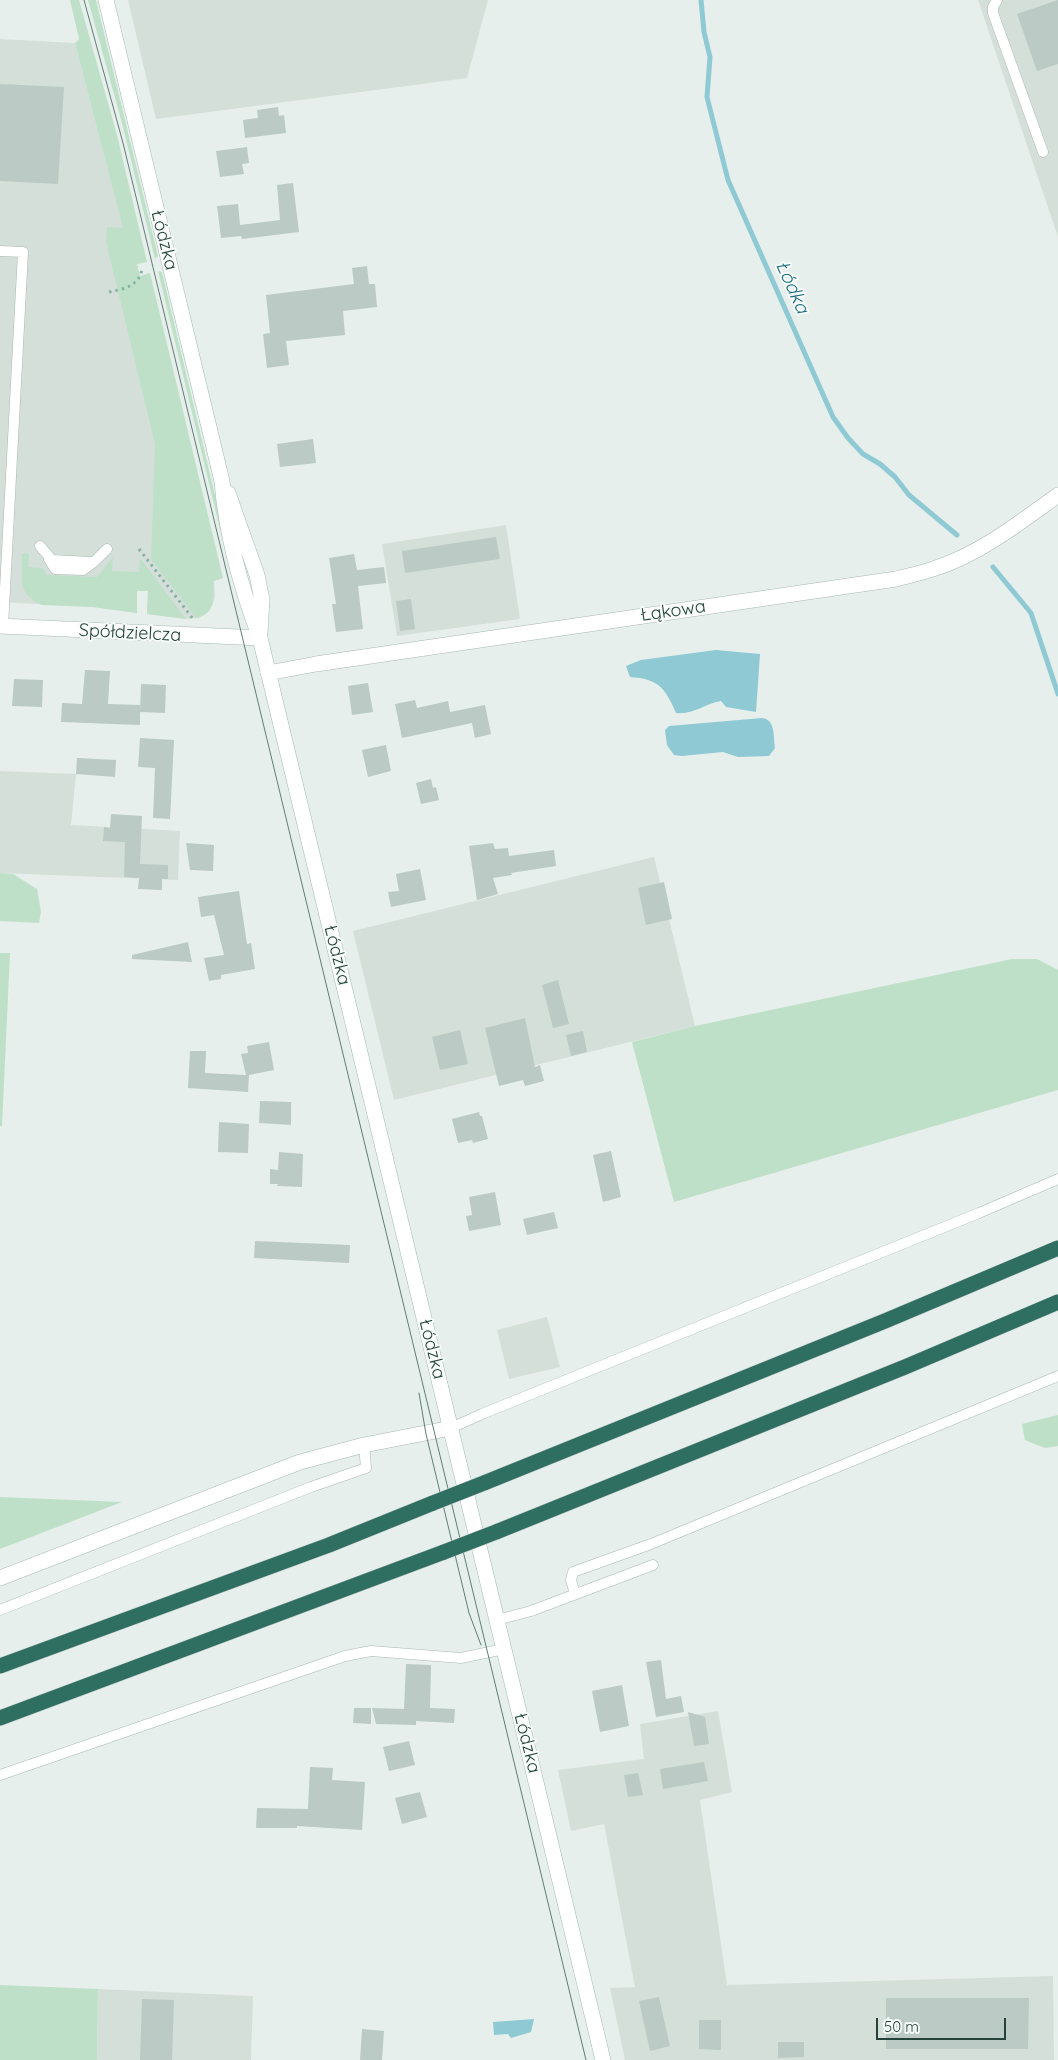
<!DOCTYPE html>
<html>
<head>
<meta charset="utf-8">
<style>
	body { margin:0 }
	#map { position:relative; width:1058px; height:2060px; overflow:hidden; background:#e6efeb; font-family:Quicksand,sans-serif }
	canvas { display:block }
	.scale { position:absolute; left:876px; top:2018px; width:130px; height:22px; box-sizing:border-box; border:2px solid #24423a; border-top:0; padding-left:6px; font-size:15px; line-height:18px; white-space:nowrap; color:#24423a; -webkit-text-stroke:4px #f7fbf9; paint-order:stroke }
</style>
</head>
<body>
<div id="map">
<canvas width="1058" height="2060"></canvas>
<div class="scale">50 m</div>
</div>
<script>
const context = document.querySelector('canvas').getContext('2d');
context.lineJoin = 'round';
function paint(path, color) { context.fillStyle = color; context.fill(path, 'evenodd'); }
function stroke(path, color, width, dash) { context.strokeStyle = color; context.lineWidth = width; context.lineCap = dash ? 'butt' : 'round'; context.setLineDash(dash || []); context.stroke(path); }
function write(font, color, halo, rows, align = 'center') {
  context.font = font + ' Quicksand,sans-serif'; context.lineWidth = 4; context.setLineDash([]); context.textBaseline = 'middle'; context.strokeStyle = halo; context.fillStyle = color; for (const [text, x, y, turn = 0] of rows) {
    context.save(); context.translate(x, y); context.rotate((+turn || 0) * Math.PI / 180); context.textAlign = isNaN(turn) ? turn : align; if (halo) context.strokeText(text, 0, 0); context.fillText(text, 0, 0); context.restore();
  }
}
paint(new Path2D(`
	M128 0H488L467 78 156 119Z
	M978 0H1058V237Z
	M0 39 75 43 216 580 214 582 215 597 212 606 199 618 186 619 147 614 148 591H137V613L93 607 0 602Z
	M506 525 520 619 397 636 382 544Z
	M0 771 76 774 71 825 180 831 178 880 0 873Z
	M654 857 695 1026 394 1100 353 931Z
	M547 1317 560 1367 509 1379 497 1330Z
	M718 1711 732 1792 700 1800 727 1985 1053 1976 1054 2060H1058H625L610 1988 635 1987 604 1824 571 1831 558 1770 644 1759 640 1724Z
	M98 1989 253 1996 251 2060H97Z`), '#d4dfda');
paint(new Path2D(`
	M70 0H79L117 135 147 262 137 264 140 276 150 273 223 578 214 581C212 597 218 613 196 618L151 559 155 444 106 242 107 227 123 228 75 43 79 39Z
	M88 0H96L158 256 155 259 122 123Z
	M158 271 162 272 234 575H231Z
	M22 553 29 554 28 567 42 568 47 575 97 577 113 557 112 571 139 572 140 558 186 619 147 614 148 591H137V613L93 607 42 605 34 601 26 594 22 585Z
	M0 873 13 874 37 889 41 912 39 923 0 921Z
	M0 953H10L2 1126H0Z
	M1012 959H1037L1058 970V1090L674 1202 632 1042 695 1026Z
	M1058 1415V1446L1045 1448 1025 1440 1022 1424Z
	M0 1497 122 1502 0 1549Z
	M0 1985 98 1989 97 2060H0Z`), '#bfe0c8');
paint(new Path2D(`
	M716 650 760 654 756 712 726 707 721 701C704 704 693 715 676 713 665 687 658 679 630 677L626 666 641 660Z
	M762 718C776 720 773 736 775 748L769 756 738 757 723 752 682 756 674 755 667 745 665 730 669 726Z
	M534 2019 531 2032 511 2038 508 2034 494 2035 493 2022Z`), '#8ec9d4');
stroke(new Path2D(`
	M701 0 704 32 710 57 707 97 728 180 833 417 848 438 863 454 880 464 895 477 909 495 957 535
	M993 567 1031 613 1058 694`), '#8ec9d4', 5);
paint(new Path2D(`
	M1058 0V64L1037 71 1017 14Z
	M0 84 64 87 58 184 0 181Z
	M278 107 279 116 284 115 286 133 245 138 243 120 258 118 257 110Z
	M247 147 249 163 242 164 244 174 220 177 216 151Z
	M293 183 299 232 242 239 241 236 221 238 217 206 238 204 240 225 280 220 277 185Z
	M367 266 369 284H375L377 307 343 311 345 335 286 341 289 365 267 368 263 334 270 333 266 295 354 284 352 268Z
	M313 439 316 463 280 467 277 444Z
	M496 537 500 559 405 573 402 551Z
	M354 554 357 570 384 567 386 583 358 586 363 629 336 632 332 604H336L329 558Z
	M411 599 415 629 400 631 396 601Z
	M85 670 110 671 108 704 140 705V725L61 722 62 703 82 704Z
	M14 679 43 680 42 707 12 706Z
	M368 683 373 712 352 715 348 686Z
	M141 684 166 685 165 713 140 712Z
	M415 700 417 708 448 701 450 712 485 705 491 734 475 738 472 723 402 738 395 704Z
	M140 738 174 740 170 819 153 818 155 768 138 767Z
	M386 745 391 771 368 777 362 750Z
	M77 758 116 760 115 777 76 774Z
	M431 779 433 788 436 787 439 800 421 804 416 783Z
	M111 814 142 816 140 864 168 865V879H162V890L138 889 139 878 124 877 125 842 103 841 104 827 110 828Z
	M186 843 214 845 213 871 190 870Z
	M493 843 495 849 508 848 509 856 554 850 556 866 511 873 512 875 493 878 498 894 477 900 469 846Z
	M420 869 426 900 391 907 388 892 399 891 396 874Z
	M664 882 672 919 646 925 638 888Z
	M239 891 247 944 251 943 255 969 221 975V979L209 981 204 958 224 955 214 915 201 917 198 897Z
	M188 942 192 962 132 959V955Z
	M558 980 569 1024 553 1028 542 985Z
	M525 1018 535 1067 540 1065 544 1081 525 1086 523 1080 499 1086 485 1028Z
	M460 1030 468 1064 440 1070 432 1037Z
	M583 1031 587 1052 571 1056 566 1035Z
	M269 1042 274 1070 249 1075 248 1092 188 1088 190 1051H206L205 1073 246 1075 241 1054 248 1053 247 1046Z
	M260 1101 291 1102V1125L259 1123Z
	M479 1112 480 1116H482L488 1139 473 1143 472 1140 458 1143 452 1119Z
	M219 1122 249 1124 248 1153 218 1152Z
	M611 1151 621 1197 603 1202 593 1155Z
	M279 1152 303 1154 302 1187 277 1186 278 1184H270V1169L278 1170Z
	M495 1192 501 1225 469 1231 466 1216 472 1215 469 1197Z
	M554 1212 558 1228 527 1235 523 1219Z
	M255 1241 350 1245 349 1263 254 1258Z
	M661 1660 666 1699 681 1696 684 1712 656 1717 646 1662Z
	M406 1664 431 1665 430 1708 455 1709 454 1723 416 1721V1725L376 1724 372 1708 404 1709Z
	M622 1685 629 1726 600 1732 592 1691Z
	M354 1708H371V1724L353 1723Z
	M688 1712 705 1717 709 1744 694 1746Z
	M409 1741 415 1765 389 1771 383 1747Z
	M704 1762 708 1781 663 1789 660 1769Z
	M310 1767 333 1768 332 1780 365 1782 362 1830 297 1826V1828H256L257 1808 308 1809Z
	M638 1773 643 1795 628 1797 624 1775Z
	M420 1792 427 1817 402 1824 395 1798Z
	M659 1997 670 2046 650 2051 639 2001Z
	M886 1998H1029L1028 2049H886Z
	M142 1999 174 2000 172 2060H140Z
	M699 2020H721V2050L699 2049Z
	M362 2029 384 2031 382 2060H360Z
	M778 2042H804V2057L778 2058Z`), '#bbcac4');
const service = new Path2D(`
	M997 0 993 7V13L1043 152
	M0 251 23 252 3 626
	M40 546 52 560 90 562H94L107 549
	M49 559 55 569 83 570 94 562
	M451 1428 482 1414 979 1213 1058 1179
	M575 1594 571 1580 573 1572 651 1544 1058 1376
	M0 1610 311 1487 366 1468 364 1445
	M497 1620 531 1611 653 1565
	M0 1775 345 1656 371 1651 461 1658 504 1649`);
const minor = new Path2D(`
	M0 626 260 638
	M268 673 316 664 896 579C908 576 921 573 933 569 980 554 1019 523 1058 495
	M0 1578 300 1462 364 1445 451 1428`);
const secondary = new Path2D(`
	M106 0 222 481C226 534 241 588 260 638L603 2060
	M228 493 257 575 262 600 260 632`);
const motorway = new Path2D(`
	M484 1483 885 1321 1058 1248
	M496 1532 905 1367 1058 1302
	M0 1666 329 1545 433 1503
	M0 1718 444 1552`);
stroke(service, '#a8b8b2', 11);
stroke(minor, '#a8b8b2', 16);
stroke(secondary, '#a4bbb3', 16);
stroke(motorway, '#c2cac8', 16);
stroke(new Path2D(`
	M109 292C124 289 139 286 142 269
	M139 549 194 620`), '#86b3a5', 3, [2.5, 4]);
stroke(service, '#fff', 10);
stroke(minor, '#fff', 15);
stroke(secondary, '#fff', 15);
stroke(motorway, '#2f6f62', 15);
stroke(new Path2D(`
	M84 0 123 143 586 2060
	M419 1393 426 1434 469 1613 481 1645`), '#5f7d75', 1);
const motorwayBridge = new Path2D(`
	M433 1503 484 1483
	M444 1552 496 1532`);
stroke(motorwayBridge, '#c2cac8', 16, []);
stroke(motorwayBridge, '#2f6f62', 15);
write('18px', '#24423a', '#f7fbf9', [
	["Łódzka",164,240,76],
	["Łąkowa",673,611,-8],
	["Spółdzielcza",130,633,3],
	["Łódzka",337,955,76],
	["Łódzka",432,1349,76],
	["Łódzka",527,1743,76]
]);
write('italic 19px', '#1c6f80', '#f7fbf9', [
	["Łódka",792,287,66]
]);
</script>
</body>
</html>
